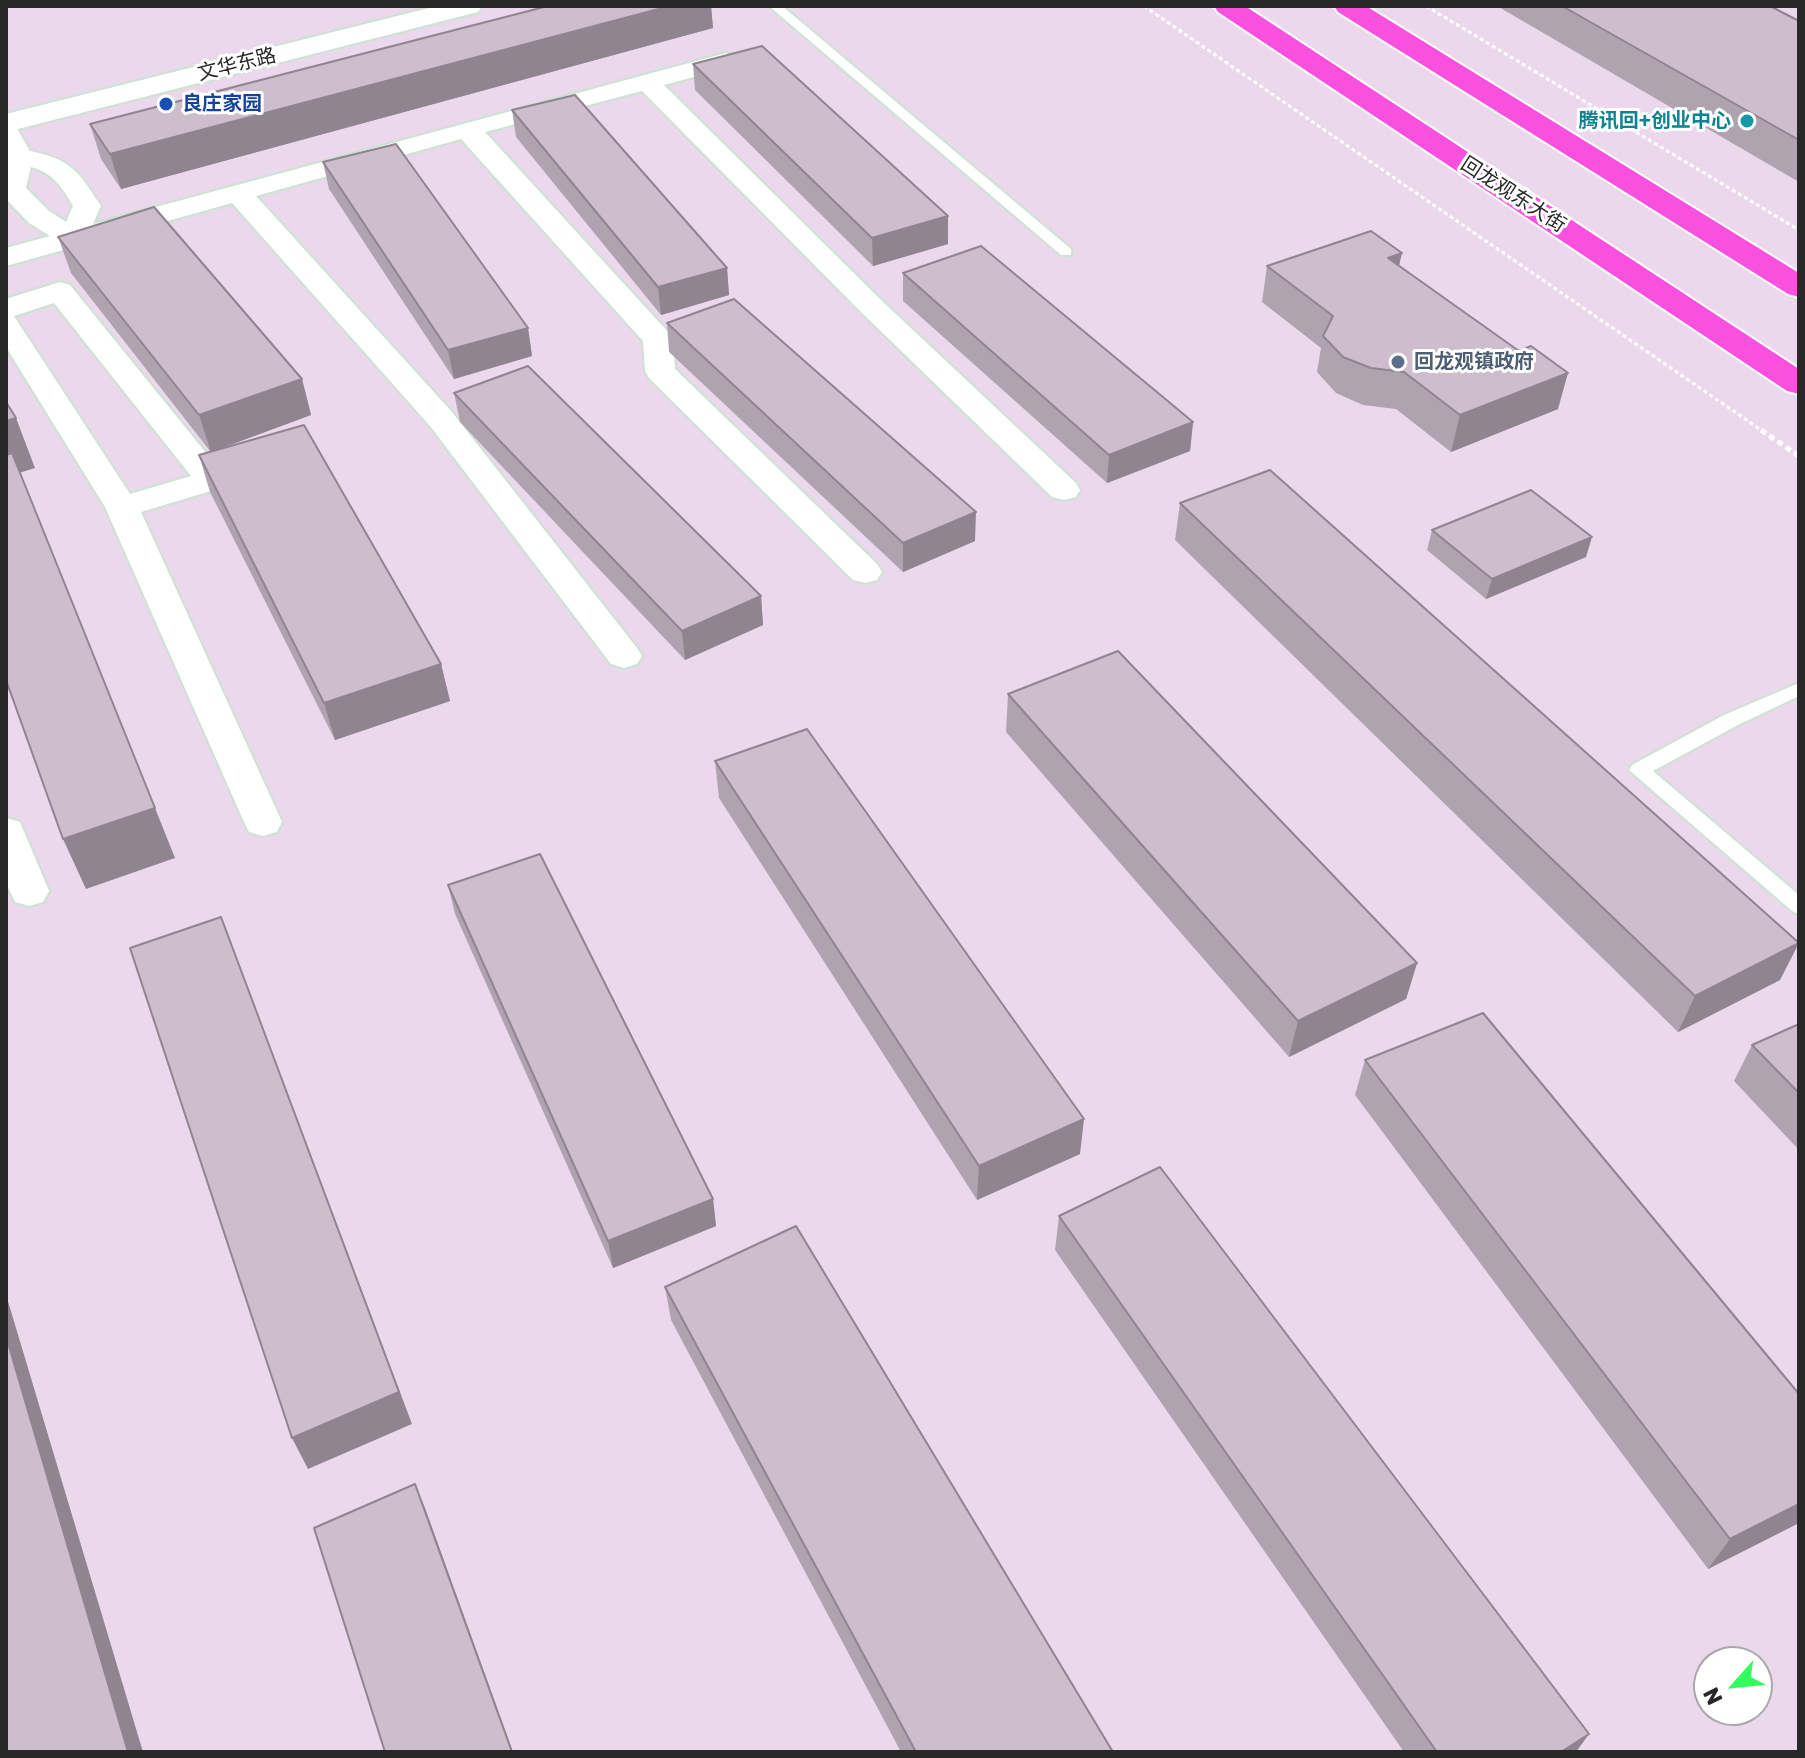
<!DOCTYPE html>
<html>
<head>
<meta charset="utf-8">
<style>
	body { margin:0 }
	#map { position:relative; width:1805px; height:1758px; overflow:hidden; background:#ebd8ec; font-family:Rubik,sans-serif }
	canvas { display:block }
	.frame { position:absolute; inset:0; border:8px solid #282828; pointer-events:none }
	.north { position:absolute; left:1693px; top:1646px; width:80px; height:80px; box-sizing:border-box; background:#fff; border:2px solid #a9a9a9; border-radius:50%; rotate:243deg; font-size:22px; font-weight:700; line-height:32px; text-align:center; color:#282828 }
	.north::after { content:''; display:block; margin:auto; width:28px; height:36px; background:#32ff5c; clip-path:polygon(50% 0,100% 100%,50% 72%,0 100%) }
</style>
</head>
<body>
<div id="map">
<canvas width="1805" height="1758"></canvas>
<div class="frame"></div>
<div class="north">N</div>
</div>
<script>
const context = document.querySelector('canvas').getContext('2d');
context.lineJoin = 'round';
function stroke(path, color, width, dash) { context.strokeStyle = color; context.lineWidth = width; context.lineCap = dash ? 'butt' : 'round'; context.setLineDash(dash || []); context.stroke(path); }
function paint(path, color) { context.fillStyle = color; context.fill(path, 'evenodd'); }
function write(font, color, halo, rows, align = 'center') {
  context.font = font + ' Rubik,"Noto Sans SC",sans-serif'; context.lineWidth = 6; context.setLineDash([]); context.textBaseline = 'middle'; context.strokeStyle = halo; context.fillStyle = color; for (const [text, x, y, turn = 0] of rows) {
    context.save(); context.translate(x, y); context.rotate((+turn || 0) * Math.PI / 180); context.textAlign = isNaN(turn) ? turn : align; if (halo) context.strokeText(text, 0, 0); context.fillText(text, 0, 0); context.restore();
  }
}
const lane = new Path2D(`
	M769 6H782L1071 249V255H1061Z
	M1799 683V696L1738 725 1653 771 1799 895V914L1792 911 1629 770 1632 765 1724 715Z`);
const street = new Path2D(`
	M726 53 735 56 739 61 735 66 664 85 881 300 1076 483 1080 490 1076 497 1064 500 1052 497 861 312 642 91 485 132 669 333 673 339 675 369 877 564 882 572 877 580 865 583 853 580 649 378 645 371 643 341 461 139 256 196 452 412 637 648 642 656 637 664 624 668 611 664 430 426 232 203 6 266V248L50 236 29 223 6 199V123L15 125 30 151C71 159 79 172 101 206L93 224ZM31 167C53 173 62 187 73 206L66 222 49 211 26 188Z
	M60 282 70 285 228 480 224 487 141 512 282 822 277 832 263 836 249 832 244 822 105 507 6 347V299ZM54 303 191 476 130 494 14 316Z
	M6 818 20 822 49 891 43 902 29 906 15 902 6 883Z`);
const secondary = new Path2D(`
	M437 6H482L478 12 6 132V114Z`);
const primary = new Path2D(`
	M1214 6H1245L1799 369V394L1787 391 1218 12Z
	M1334 6H1366L1799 273V297L1788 294 1338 12Z`);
stroke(lane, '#cee2d2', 4);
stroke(street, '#cee2d2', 4);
stroke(secondary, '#cee2d2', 4);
stroke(primary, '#fff', 4);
stroke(new Path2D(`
	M1144 6 1764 432
	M1426 6 1799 230`), '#fff', 3, [4, 3]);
stroke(new Path2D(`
	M1761 430 1799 456`), '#fff', 5, [6, 4]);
paint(lane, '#fff');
paint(street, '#fff');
paint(secondary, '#fff');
paint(primary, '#f950df');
paint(new Path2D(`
	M548 6H711L713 28 121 189 101 159 90 124Z
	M1497 6H1770L1799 21V182Z
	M693 64 948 216V244L873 266 695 90Z
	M512 110 727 268 729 295 661 315 516 137Z
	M323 162 528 328 532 356 454 379 329 189Z
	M58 237 302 379 311 415 219 449 441 664 450 701 335 740 210 492 199 455 210 451 71 273Z
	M1267 266H1399L1558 409 1451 452 1396 409 1363 405 1336 393 1317 372 1321 348 1262 302Z
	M903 273 1193 422 1190 451 1107 483 903 301Z
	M667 323 975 541 903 572 669 352Z
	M454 393 761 596 763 625 685 660 460 422Z
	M1180 503 1780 980 1678 1032 1175 540Z
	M1432 530 1586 557 1486 599 1427 550Z
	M1008 694 1417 963 1406 999 1289 1057 1006 732Z
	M715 761 1080 1154 977 1200 719 798Z
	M448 885 713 1199 716 1226 613 1268 455 914Z
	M1799 1024V1150L1734 1081 1752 1045Z
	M1365 1060 1799 1523 1708 1569 1355 1095Z
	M1059 1216 1576 1752H1404L1055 1250Z
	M665 1287 1113 1752H901L671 1320Z`), '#b0a3b0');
paint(new Path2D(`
	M670 6H711L713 28 121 189 110 154Z
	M948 216V244L873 266 872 238Z
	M1402 253 1394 288 1388 258Z
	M727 268 729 295 661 315 658 287Z
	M528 328 532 356 454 379 448 350Z
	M1568 373 1558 409 1451 452 1460 415Z
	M302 379 311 415 211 452 199 415Z
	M16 418 35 468 6 477V421Z
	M1193 422 1190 451 1107 483 1109 455Z
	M976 512 975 541 903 572V543Z
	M1592 537 1586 557 1486 599 1492 579Z
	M761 596 763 625 685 660 682 631Z
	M441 664 450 701 335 740 324 703Z
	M155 808 175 858 86 889 63 839Z
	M1799 943 1780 980 1678 1032 1695 996Z
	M235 954 412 1424 308 1469 292 1438Z
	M1417 963 1406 999 1289 1057 1298 1021Z
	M1084 1119 1080 1154 977 1200 979 1166Z
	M713 1199 716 1226 613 1268 608 1241Z
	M6 1297 7 1298 143 1752H128L6 1336Z
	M415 1484 425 1508 513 1752H512Z
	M1799 1504V1523L1708 1569 1730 1539Z
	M1589 1734 1576 1752H1561Z`), '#908490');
const building = new Path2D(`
	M548 6H670L110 154 90 124Z
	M1562 6H1770L1799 21V140Z
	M762 46 948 216 872 238 693 64Z
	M575 95 727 268 658 287 512 110Z
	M396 144 528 328 448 350 323 162Z
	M154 207 302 379 199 415 58 237Z
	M1371 231 1402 253 1388 258 1519 351 1531 346 1568 373 1460 415 1404 372 1371 368 1343 357 1323 336 1333 316 1267 266Z
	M981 246 1193 422 1109 455 903 273Z
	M734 299 976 512 903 543 667 323Z
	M528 366 761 596 682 631 454 393Z
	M6 402 16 418 6 421Z
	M304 425 441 664 324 703 199 455Z
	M12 453 155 808 63 839 6 680V455Z
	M1270 470 1799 943 1695 996 1180 503Z
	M1531 490 1592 537 1492 579 1432 530Z
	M1118 651 1417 963 1298 1021 1008 694Z
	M807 729 1084 1119 979 1166 715 761Z
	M540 854 713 1199 608 1241 448 885Z
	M221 917 399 1392 292 1438 130 948Z
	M1483 1013 1799 1394V1504L1730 1539 1365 1060Z
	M1799 1024V1093L1752 1045Z
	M1160 1167 1589 1734 1561 1752H1437L1059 1216Z
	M796 1226 1113 1752H916L665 1287Z
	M6 1336 128 1752H6Z
	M415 1484 512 1752H385L314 1528Z`);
paint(building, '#cdbdcd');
stroke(building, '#908490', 2);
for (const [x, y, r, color] of [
	[166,104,8,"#1a4fb4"],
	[1747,121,8,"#0f9aa8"],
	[1398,362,8,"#5c6f8a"]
]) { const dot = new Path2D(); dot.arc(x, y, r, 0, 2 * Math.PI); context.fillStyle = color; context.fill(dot); stroke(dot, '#fff', 3); }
write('20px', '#282828', '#fff', [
	["文华东路",237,65,-14],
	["回龙观东大街",1513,195,33]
]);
write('bold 20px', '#164399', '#fff', [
	["良庄家园",182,104]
], 'left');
write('bold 20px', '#0d838f', '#fff', [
	["腾讯回+创业中心",1731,121]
], 'right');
write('bold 20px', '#4e5e75', '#fff', [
	["回龙观镇政府",1414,362]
], 'left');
</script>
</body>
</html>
